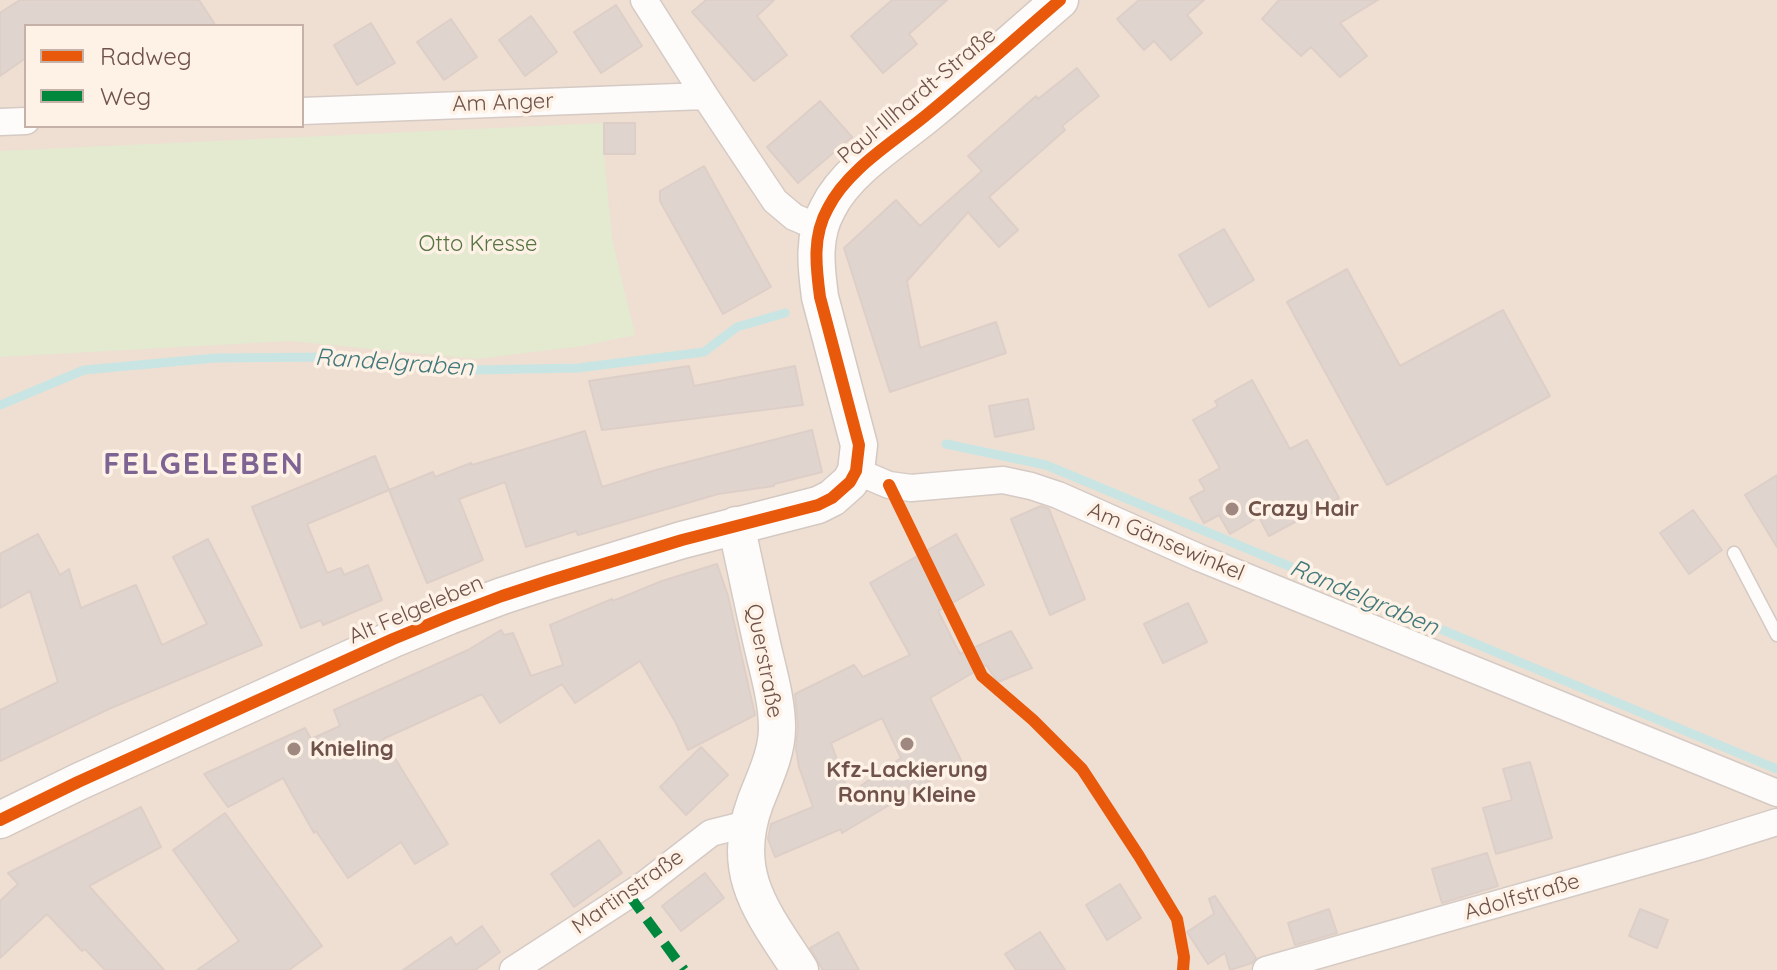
<!DOCTYPE html>
<html>
<head>
<meta charset="utf-8">
<style>
	body { margin:0 }
	#map { position:relative; width:1777px; height:970px; overflow:hidden; background:#f5ede5; font-family:Quicksand,sans-serif }
	canvas { display:block }
	.legend { position:absolute; left:24px; top:24px; width:280px; height:104px; box-sizing:border-box; background:#fef1e5; border:2px solid #c5b1a7; margin:0; padding:10px 14px; list-style:none; font-size:24px; color:#6f5249 }
	.legend li { display:flex; align-items:center; gap:16px; height:40px }
	.legend b { width:40px; border:2px solid #c5b1a7 }
</style>
</head>
<body>
<div id="map">
<canvas width="1777" height="970"></canvas>
<ul class="legend">
<li><b style="height:10px;background:#e8590c"></b>Radweg</li>
<li><b style="height:10px;background:#00873e"></b>Weg</li>
</ul>
</div>
<script>
const context = document.querySelector('canvas').getContext('2d');
context.lineJoin = 'round';
function paint(path, color) { context.fillStyle = color; context.fill(path, 'evenodd'); }
function stroke(path, color, width, dash) { context.strokeStyle = color; context.lineWidth = width; context.lineCap = dash ? 'butt' : 'round'; context.setLineDash(dash || []); context.stroke(path); }
function write(font, color, halo, rows, align = 'center') {
  context.font = font + ' Quicksand,sans-serif'; context.lineWidth = 7; context.setLineDash([]); context.textBaseline = 'middle'; context.strokeStyle = halo; context.fillStyle = color; for (const [text, x, y, turn = 0] of rows) {
    context.save(); context.translate(x, y); context.rotate((+turn || 0) * Math.PI / 180); context.textAlign = isNaN(turn) ? turn : align; if (halo) context.strokeText(text, 0, 0); context.fillText(text, 0, 0); context.restore();
  }
}
paint(new Path2D(`
	M0 0H1777V970H0ZM26 26H302V126H26Z`), '#eedfd2');
paint(new Path2D(`
	M604 123V154L612 239 635 335 582 346 477 359 289 341 0 357V151Z`), '#e3ead0');
stroke(new Path2D(`
	M0 405 84 370 215 358 334 357 473 370 578 368 704 352 737 327 785 313
	M946 444 1046 465 1777 769`), '#c9e5e3', 9);
const building = new Path2D(`
	M20 0H199L216 26H26V58L0 76V13Z
	M706 0H774L757 16 787 55 754 81 692 12Z
	M892 0H947L909 34 917 44 883 73 851 36Z
	M1139 0H1204L1187 15 1202 33 1171 60 1154 41 1144 50 1117 19Z
	M1279 0H1378L1340 23 1367 56 1340 77 1311 47 1301 56 1262 19Z
	M616 5 642 46 601 73 574 32Z
	M531 16 557 52 525 76 499 40Z
	M451 19 477 57 444 80 417 42Z
	M371 23 395 63 357 85 334 45Z
	M1077 68 1099 96 1062 126 1065 130 989 197 1018 230 999 247 968 212 907 281 920 348 996 322 1006 353 890 392 844 248 896 200 920 226 982 171 968 156 1036 96 1038 99Z
	M820 101 852 137 798 183 767 147Z
	M604 123H635V154H604Z
	M704 166 771 287 723 314 660 201V191Z
	M1224 229 1254 280 1209 307 1179 255Z
	M1347 269 1400 366 1503 310 1550 396 1387 485 1287 302Z
	M689 366 694 386 795 366 803 405 602 430 589 381Z
	M1252 380 1290 449 1307 440 1339 498 1269 536 1259 517 1230 534 1219 515 1204 523 1190 498 1205 490 1199 480 1220 468 1193 420 1218 406 1215 401Z
	M1028 399 1034 429 995 437 989 406Z
	M812 430 822 472 774 484V486L718 494 578 535 576 531 526 547 505 482 459 499 483 560 427 583 389 490 433 472 435 477 471 463 472 465 585 431 602 487 656 470Z
	M375 456 389 490 307 524 327 573 341 568 344 575 368 565 382 600 323 625 321 620 301 628 252 507Z
	M1777 475V547L1745 495Z
	M1041 506 1049 509 1085 599 1050 615 1011 519Z
	M1693 510 1722 550 1689 574 1660 533Z
	M38 534 60 575 69 569 81 608 136 585 162 645 207 624 173 557 208 539 262 645 111 708 0 761V710L58 682 30 591 0 608V554Z
	M956 534 984 585 938 611 960 654 1011 631 1032 668 998 682 986 665 930 698 962 762 842 833 841 829 775 857 768 839 771 824 813 807 799 767 796 748 798 727 795 694 854 665 863 677 910 655 870 583ZM882 718 901 758 849 794 831 743Z
	M717 564 728 596 755 715 688 750 676 723 640 661 575 703 562 684 500 723 482 694 383 739 448 844 415 864 401 842 348 878 316 831 314 833 283 778 228 807 204 774 305 728 311 739 340 726 334 710 468 650 501 630 504 635 513 633 531 676 563 665 550 625 612 599 613 601 662 581Z
	M1188 603 1207 642 1163 663 1144 624Z
	M701 747 728 775 686 815 660 787Z
	M1530 762 1552 838 1496 854 1483 808 1512 800 1503 769Z
	M141 807 161 847 89 886 164 970H105L85 949 82 951 47 914 0 958V901L18 884 8 873Z
	M225 813 322 946 289 970H197L239 941 173 850Z
	M599 840 622 873 574 907 551 874Z
	M1487 853 1498 886 1442 903 1432 869Z
	M705 873 724 898 681 931 662 906Z
	M1120 884 1141 918 1107 940 1086 905Z
	M1215 896 1256 958 1252 963 1230 970 1225 953 1208 964 1187 932 1214 914 1209 899Z
	M1329 909 1337 933 1295 945 1288 923Z
	M1640 909 1668 920 1657 948 1629 936Z
	M482 926 500 952 475 970H403L451 937 456 945Z
	M838 932 859 970H823L820 965 810 948Z
	M1040 932 1065 970H1016L1005 954Z`);
paint(building, '#e0d4ce');
stroke(building, '#ddcfc8', 2);
const lane = new Path2D(`
	M1734 553 1777 635`);
const street = new Path2D(`
	M644 0 705 96 775 201 794 217 820 228
	M302 111 705 96
	M0 122 26 121
	M856 471 889 485 911 488 1003 480 1031 486 1058 495 1200 558 1777 793
	M513 970 644 885 711 833 747 824
	M1266 970 1700 846 1777 822`);
const secondary = new Path2D(`
	M736 525C745 565 753 605 762 644 768 671 777 700 777 728 777 754 764 779 755 803 729 874 763 913 800 970
	M0 820 78 782 393 639 449 616 502 596 548 581 682 540 818 505 832 498 850 482 856 471 859 445 820 297C816 267 812 236 828 208 848 168 897 140 930 112 974 76 1017 37 1060 0`);
stroke(lane, '#d5cac4', 15);
stroke(street, '#d5cac4', 29);
stroke(secondary, '#d4c9c2', 39);
stroke(lane, '#fefcfb', 12);
stroke(street, '#fefcfb', 26);
stroke(secondary, '#fefcfb', 36);
stroke(new Path2D(`
	M629 895 684 970`), '#00873e', 10, [20, 10]);
stroke(new Path2D(`
	M889 485 982 676 1033 720 1082 769 1139 856 1177 919 1184 957 1183 970
	M0 820 78 782 393 639 449 616 502 596 548 581 682 540 818 505 832 498 850 482 856 471 859 445 820 297C816 267 812 236 828 208 848 168 897 140 930 112 974 76 1017 37 1060 0`), '#e8590c', 12);
for (const [x, y, r, color] of [
	[1232,509,8,"#9e8880"],
	[907,744,8,"#9e8880"],
	[294,749,8,"#9e8880"]
]) { const dot = new Path2D(); dot.arc(x, y, r, 0, 2 * Math.PI); context.fillStyle = color; context.fill(dot); stroke(dot, '#fef1e5', 3); }
write('22px', '#6f5249', '#fef1e5', [
	["Paul-Illhardt-Straße",917,96,-40],
	["Am Anger",503,103,-2],
	["Am Gänsewinkel",1166,542,23],
	["Alt Felgeleben",416,610,-23],
	["Querstraße",764,661,79],
	["Martinstraße",628,892,-35],
	["Adolfstraße",1522,897,-16]
]);
write('22px', '#567542', '#fef1e5', [
	["Otto Kresse",478,244]
]);
write('bold 22px', '#6f5249', '#fef1e5', [
	["Crazy Hair",1248,509],
	["Knieling",310,749],
	["Kfz-Lackierung",907,770,"center"],
	["Ronny Kleine",907,795,"center"]
], 'left');
write('italic 24px', '#41787b', '#fef1e5', [
	["Randelgraben",394,363,4],
	["Randelgraben",1364,598,23]
]);
context.letterSpacing = '2px';
write('bold 30px', '#7e6493', '#fef1e5', [
	["FELGELEBEN",204,465]
]);
context.letterSpacing = '0px';
</script>
</body>
</html>
